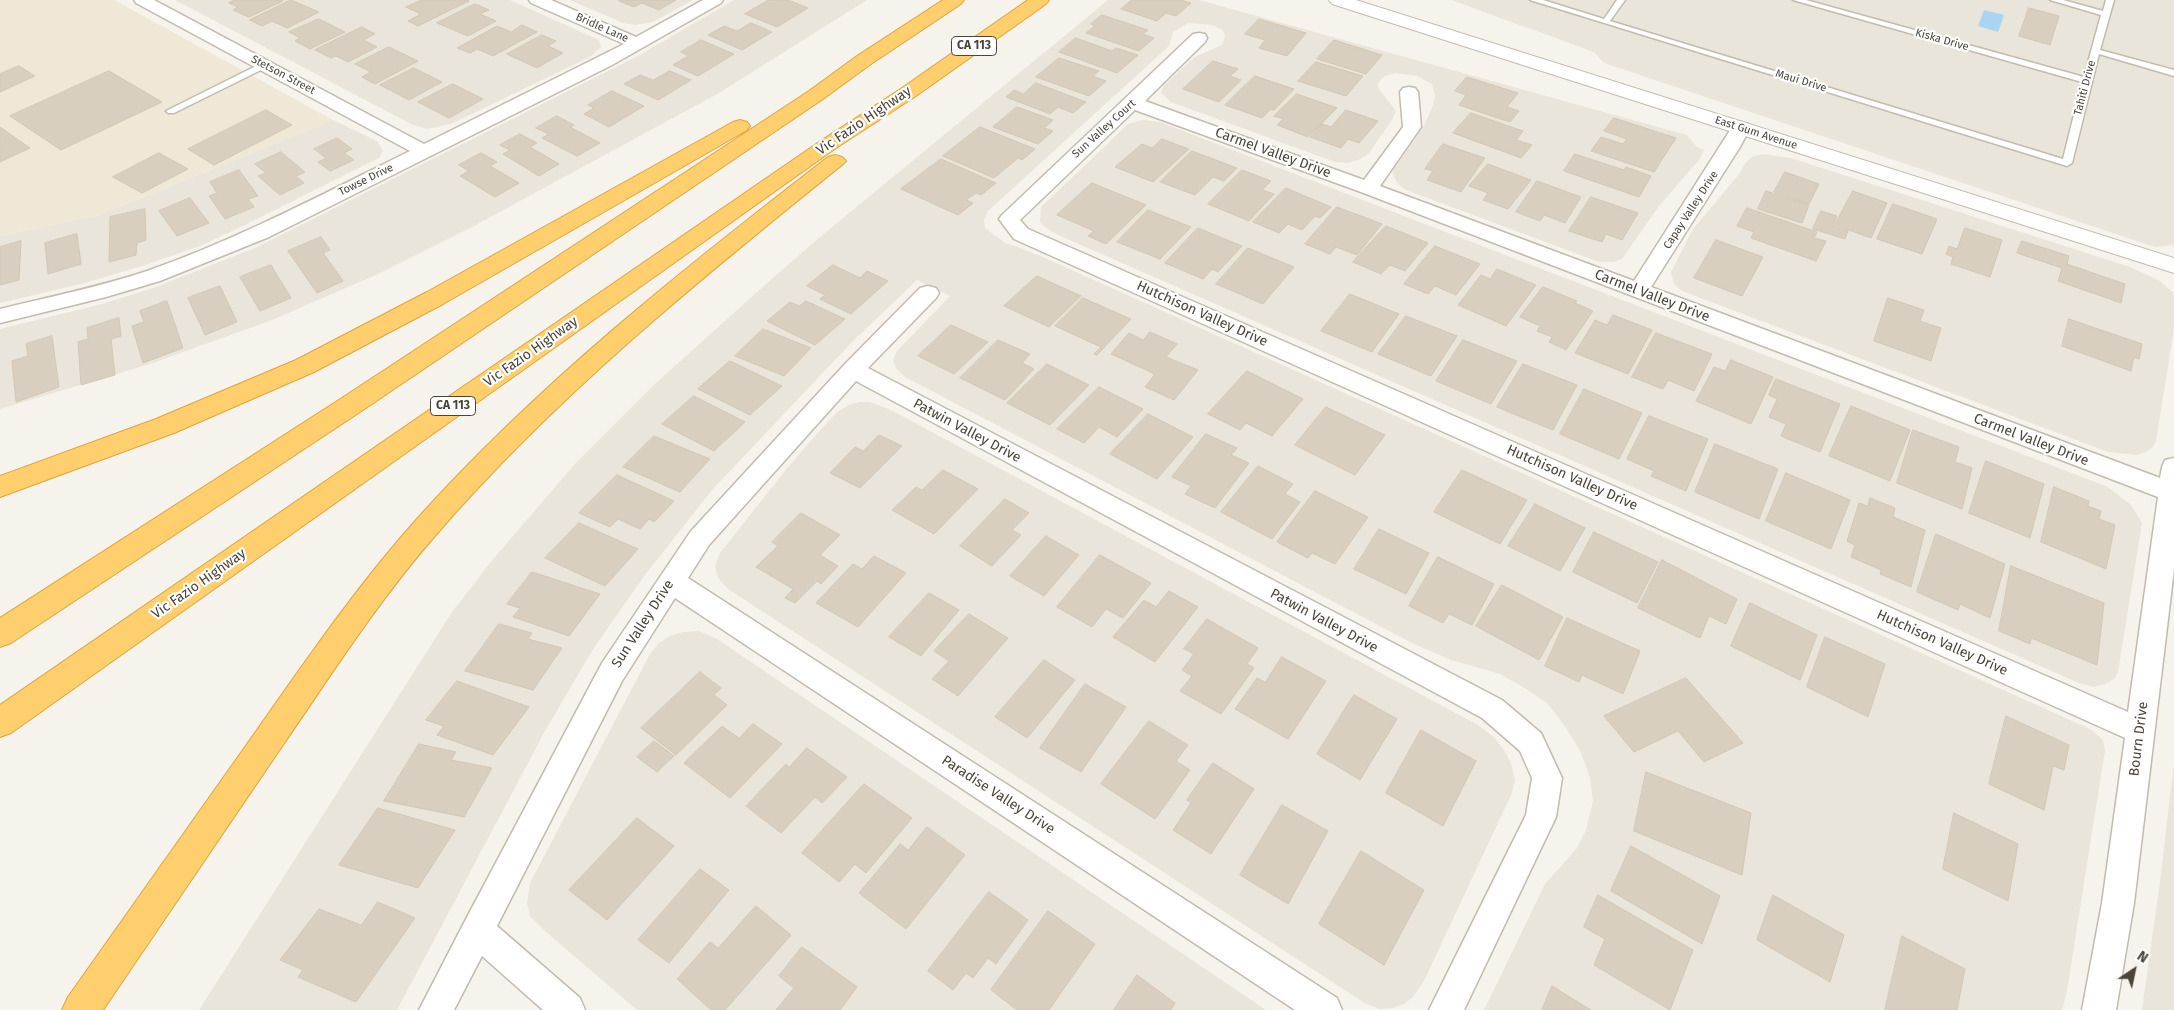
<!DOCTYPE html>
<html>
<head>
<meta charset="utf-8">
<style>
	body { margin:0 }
	#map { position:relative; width:2174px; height:1010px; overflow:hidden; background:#f6f3ec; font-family:"Fira Sans",sans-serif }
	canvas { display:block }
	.north { position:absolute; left:2109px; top:945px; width:50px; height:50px; -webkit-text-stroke:4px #fff; paint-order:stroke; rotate:34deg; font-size:14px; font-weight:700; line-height:20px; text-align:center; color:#4b4439 }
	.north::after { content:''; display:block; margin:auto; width:18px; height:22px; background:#4b4439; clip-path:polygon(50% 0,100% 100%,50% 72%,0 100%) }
</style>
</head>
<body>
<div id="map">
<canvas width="2174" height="1010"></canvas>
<div class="north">N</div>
</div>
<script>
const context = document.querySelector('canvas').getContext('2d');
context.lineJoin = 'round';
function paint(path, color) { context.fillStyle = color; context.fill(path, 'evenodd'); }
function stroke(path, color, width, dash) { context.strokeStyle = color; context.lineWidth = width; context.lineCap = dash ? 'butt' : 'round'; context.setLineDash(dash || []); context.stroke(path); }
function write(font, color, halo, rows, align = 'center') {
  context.font = font + ' "Fira Sans",sans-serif'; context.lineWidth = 4.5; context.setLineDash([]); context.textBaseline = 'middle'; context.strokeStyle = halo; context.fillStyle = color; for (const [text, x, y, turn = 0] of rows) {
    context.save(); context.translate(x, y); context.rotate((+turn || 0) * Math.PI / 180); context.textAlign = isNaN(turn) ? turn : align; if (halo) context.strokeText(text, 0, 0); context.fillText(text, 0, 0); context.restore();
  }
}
paint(new Path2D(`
	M175 0H510L599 40 601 47 590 57 451 124 427 129 413 125Z
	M570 0H693L653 22 635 25 623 23Z
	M734 0H867L719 93 472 227 378 274 272 320 150 364 0 409V329L102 304 153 288 255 248 638 56Z
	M1108 0H1199L1687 135 1697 147 1704 150 1699 160 1659 206 1622 259 1614 262H1599L1406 190 1398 184 1394 177 1393 170 1425 124 1433 105 1435 96 1432 84 1417 76 1396 73 1385 76 1380 80 1377 86 1396 111 1392 120 1369 153 1361 159 1348 163 1335 162 1171 102 1161 93 1164 85 1195 57 1222 45 1224 40 1225 34 1221 29 1212 25 1188 23 1173 32 1169 46 988 211 984 220 985 228 1005 243 1021 248 1045 258 2092 730 2103 740 2105 750 2067 991 2062 1010H1484L1545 884 1577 848 1586 830 1593 801 1590 777 1580 751 1567 729 1547 703 1523 687 1500 674 1451 660 1416 645 905 377 896 368 893 360 897 351 950 296 917 280 852 342 712 490 645 575 593 649 545 731 397 1010H199L452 612 494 558 574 465 656 383 766 284 820 237Z
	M1451 0H2174V245L2155 247 1604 63 1594 52Z
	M333 120 377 141 383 151 379 158 249 223 200 246 142 266 85 283 0 303V236L99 215Z
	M1143 120 1160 122 2108 487 2131 505 2142 523 2118 672 2114 679 2105 684 2094 687 2079 683 1056 234 1045 227 1040 222 1041 207 1122 130 1128 124Z
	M1762 154 1791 158 2130 267 2160 281 2174 294V329L2156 441 2152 448 2146 452 2137 455 2108 452 1682 291 1674 284 1671 272 1693 229 1740 173 1746 162 1752 157Z
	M859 402H870L889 409 1478 725 1494 737 1506 753 1512 766 1515 781 1511 795 1424 981 1413 997 1404 1004 1393 1008 1379 1009 1363 1002 728 589 718 578 715 566 720 553 788 467 824 426 837 412 849 405Z
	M699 631 717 639 1266 1010H637L545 931 530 916 527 903 530 883 650 654 659 643 670 636 683 632Z
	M2174 762V1010H2142L2160 882Z`), '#eae5da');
paint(new Path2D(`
	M0 0H114L333 120 99 215 0 236Z`), '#efe8d6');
paint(new Path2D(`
	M1984 10 2004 15 1998 32 1978 26Z`), '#a9d4f2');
const building = new Path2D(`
	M235 0H281L283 1 249 17 233 10 238 7 229 3Z
	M291 0 319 12 287 28 272 21 262 26 250 20Z
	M422 0H467L469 1 418 26 408 21 421 14 406 7Z
	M621 0H676L659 10 642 3 634 7 619 1Z
	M769 0H788L808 8 777 27 745 14Z
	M1132 0H1181L1191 3 1176 16 1166 13 1157 21 1121 9Z
	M475 4 489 10 480 14 496 21 468 36 437 23Z
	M2029 8 2059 16 2050 45 2019 36Z
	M1102 15 1148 30 1143 34 1154 38 1139 51 1086 33 1095 26 1091 24Z
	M319 19 345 32 310 49 295 41 300 38 289 32Z
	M1259 19 1306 33 1287 56 1259 48 1265 40 1245 34Z
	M751 23 772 32 742 50 708 35 724 26 737 31Z
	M522 25 537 32 493 56 477 49 470 53 457 48 497 26 511 32Z
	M362 27 375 34 363 40 377 47 348 62 336 56 331 58 315 50Z
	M542 35 556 41 548 46 563 53 537 68 507 54Z
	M1076 38 1112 51 1116 48 1138 55 1117 73 1059 52Z
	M701 40 734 54 698 76 673 65 688 56 681 52Z
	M1334 40 1382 55 1366 74 1317 59Z
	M389 47 418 61 375 84 362 77 371 72 355 64Z
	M1059 58 1099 71 1093 76 1106 81 1089 96 1036 77Z
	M1213 61 1238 69 1230 76 1241 80 1219 102 1183 89Z
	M1316 62 1363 76 1346 96 1298 81Z
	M19 66 35 76 0 92V74Z
	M414 68 442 82 409 100 380 85Z
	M109 71 162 102 61 150 10 116Z
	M670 71 691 80 658 100 624 84 640 75 653 80Z
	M1255 76 1294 89 1274 110 1271 109 1262 118 1225 105Z
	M1467 77 1518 93 1507 107 1519 111 1510 122 1459 105 1466 95 1455 91Z
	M1036 83 1086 102 1073 113 1058 107 1050 114 1006 97 1014 90 1023 94Z
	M453 84 483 99 449 118 418 102Z
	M612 91 644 106 609 127 584 114 594 108 588 105Z
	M1297 94 1337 108 1308 137 1277 125 1283 119 1274 116Z
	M1017 107 1053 120 1044 128 1053 131 1038 144 993 127Z
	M266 110 292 125 214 165 188 149Z
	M1346 110 1378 121 1359 143 1348 139 1341 148 1310 137 1322 124 1331 127Z
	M1471 113 1523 131 1516 140 1532 145 1521 158 1453 133Z
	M557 116 574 125 570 127 600 143 577 156 542 138 549 134 536 128Z
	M1614 118 1676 138 1654 172 1591 151 1601 137 1623 144 1627 139 1604 131Z
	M0 127 30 148 0 162Z
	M980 127 1035 149 1022 160 1018 158 994 178 943 156Z
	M520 134 537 143 530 147 559 164 539 176 503 154 510 150 500 145Z
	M337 138 352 149 344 153 354 160 330 171 318 162 326 158 314 149Z
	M1162 139 1189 149 1153 182 1115 167 1142 144 1152 148Z
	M1443 144 1485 158 1461 192 1427 180 1433 171 1425 169Z
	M1192 151 1237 168 1224 181 1213 177 1195 195 1160 182Z
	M281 152 305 172 296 176 304 183 280 195 258 176 266 173 255 164Z
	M159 153 188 169 142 193 113 177Z
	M481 153 497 162 490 166 519 183 495 197 460 176 469 171 459 165Z
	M1575 154 1624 170 1626 167 1651 176 1639 197 1564 171Z
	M941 159 996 183 981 195 976 193 966 200 973 203 958 215 901 189Z
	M1488 164 1531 180 1508 209 1483 200 1488 193 1469 186Z
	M239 170 258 196 248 199 254 207 225 219 209 196 217 193 210 182Z
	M1242 170 1271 181 1262 190 1274 194 1249 221 1208 204Z
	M1785 172 1819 184 1809 204 1774 192Z
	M1537 181 1581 197 1565 223 1544 215 1540 221 1516 212Z
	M1092 183 1146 205 1106 244 1088 236 1094 231 1057 215Z
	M1286 188 1331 207 1320 218 1315 216 1302 230 1288 224 1279 233 1253 222Z
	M1766 191 1809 205 1802 223 1758 209Z
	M1853 191 1887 203 1871 238 1835 225Z
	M1591 197 1638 213 1622 240 1606 234 1602 242 1569 231Z
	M190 198 209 223 177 236 159 211Z
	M1893 204 1937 219 1922 254 1877 239Z
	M1337 207 1382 224 1357 255 1336 247 1330 254 1305 244Z
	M1747 208 1817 232 1814 238 1826 241 1816 261 1751 238 1754 232 1737 226Z
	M145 209 146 240 137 243 136 255 109 262 110 217Z
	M1148 210 1191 227 1160 259 1117 242Z
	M1821 211 1837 216 1833 226 1848 231 1845 239 1813 229Z
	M1386 226 1428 243 1405 271 1390 265 1381 274 1353 262Z
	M1198 228 1242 246 1218 272 1212 269 1203 279 1165 263Z
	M1965 228 2002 240 1990 277 1951 264 1953 257 1946 254 1949 246 1957 249Z
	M77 234 81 264 48 274 45 243Z
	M321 237 330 250 323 253 343 281 317 293 288 251Z
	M1716 240 1763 257 1742 296 1694 278Z
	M21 241 19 280 0 285V247Z
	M2022 241 2069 256 2067 264 2125 284 2121 303 2058 281 2062 268 2017 253Z
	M1435 246 1480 264 1456 295 1435 286 1428 294 1404 284Z
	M1248 248 1294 267 1263 304 1216 284Z
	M271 265 291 298 260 311 240 277Z
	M833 265 860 278 867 271 888 281 851 314 820 299 825 295 807 286Z
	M1497 269 1536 285 1506 326 1458 305 1481 275 1490 279Z
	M1037 276 1081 296 1049 327 1004 306Z
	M220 286 237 322 205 335 188 298Z
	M1543 287 1577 301 1575 303 1593 311 1566 350 1549 342 1552 337 1537 331 1540 326 1520 317Z
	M1350 294 1399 314 1372 352 1321 331Z
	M1083 298 1131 319 1097 355 1094 354 1101 347 1055 326Z
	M1888 298 1924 310 1920 321 1941 328 1931 361 1874 341Z
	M167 301 183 348 143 363 132 326 144 322 140 311Z
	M806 301 845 319 815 345 767 321 790 302 799 306Z
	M1613 315 1652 330 1628 374 1575 353 1595 320 1607 325Z
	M1406 316 1457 336 1431 376 1378 354Z
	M119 318 121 336 111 339 115 375 81 385 78 342 88 339 87 328Z
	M2069 319 2142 344 2139 359 2134 357 2131 371 2062 346Z
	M951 325 988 342 954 374 918 356Z
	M763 329 811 348 784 376 735 356Z
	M1150 332 1177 344 1166 357 1198 370 1174 400 1145 387 1155 374 1111 354 1129 333 1143 340Z
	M1656 333 1712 354 1694 391 1668 380 1663 389 1632 377Z
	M52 336 59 387 16 402 12 361 28 356 26 344Z
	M998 340 1030 354 1022 363 1034 369 1005 400 960 378Z
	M1463 340 1517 361 1491 404 1436 381Z
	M1731 360 1773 377 1751 424 1696 401 1714 367 1725 371Z
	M730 361 782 386 750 415 698 389Z
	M1047 364 1089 385 1050 425 1007 403Z
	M1523 364 1577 385 1553 430 1497 407Z
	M1247 371 1303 399 1272 436 1246 423 1240 430 1208 414Z
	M1776 379 1840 404 1820 452 1781 436 1786 424 1769 417 1777 399 1769 395Z
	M1099 387 1143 409 1117 437 1099 427 1084 443 1057 429Z
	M1584 389 1642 413 1619 459 1560 434Z
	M694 396 745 422 714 451 662 424Z
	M1851 406 1910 430 1890 481 1829 456Z
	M1326 407 1385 435 1355 475 1295 445Z
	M1148 414 1193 437 1157 479 1110 454Z
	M1649 416 1708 439 1686 491 1651 476 1654 471 1627 459Z
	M1913 430 1959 447 1955 462 1972 468 1962 509 1897 483Z
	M1206 434 1237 448 1231 455 1249 463 1215 508 1185 494 1191 486 1172 477Z
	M879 435 902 446 860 488 830 473 855 447 863 451Z
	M654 436 710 459 680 492 623 467Z
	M1715 444 1778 469 1759 519 1695 492Z
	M1986 461 2044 484 2030 538 1969 513Z
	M1258 466 1293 484 1285 494 1300 502 1272 539 1221 512Z
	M943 470 978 489 934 534 892 510 916 487 922 490Z
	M1462 470 1527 500 1500 544 1434 512Z
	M1786 473 1850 500 1831 549 1766 521Z
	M617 475 674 501 654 522 649 519 640 529 618 519 610 527 579 513Z
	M2054 487 2089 501 2088 506 2101 511 2099 519 2115 525 2106 569 2041 542Z
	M1315 491 1368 517 1335 564 1312 553 1308 558 1277 542Z
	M1870 498 1895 508 1893 517 1925 530 1911 587 1880 574 1881 570 1851 557 1855 545 1847 541 1859 503 1868 506Z
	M1005 499 1029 513 1012 530 1021 535 992 566 960 546Z
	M1535 504 1585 528 1560 571 1508 546Z
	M801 513 840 535 820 555 838 566 821 584 817 581 795 603 785 598 793 589 756 567 778 546 772 542Z
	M579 523 638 549 605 586 545 558Z
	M1379 529 1429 553 1406 594 1354 569Z
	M1594 532 1658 562 1637 603 1573 572Z
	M1936 534 2005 564 1990 618 1960 604 1958 610 1917 592Z
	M1046 536 1079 555 1044 596 1010 576Z
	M1100 555 1151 583 1123 618 1106 609 1092 627 1057 607Z
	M874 556 906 573 858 627 816 603 853 564 862 569Z
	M1438 557 1494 584 1472 625 1449 614 1443 623 1409 606Z
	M1662 560 1737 599 1726 624 1709 616 1700 638 1638 608Z
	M2011 566 2104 603 2097 665 2031 638 2030 644 1999 631Z
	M532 572 600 594 569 636 513 617 520 608 507 604Z
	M1502 585 1563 617 1539 660 1476 626Z
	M1169 591 1198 607 1155 662 1113 637 1144 600 1156 607Z
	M929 593 959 610 921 656 889 637Z
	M1750 603 1817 635 1800 680 1731 646Z
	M969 614 1008 638 958 696 932 679 949 661 934 651Z
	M1567 618 1640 651 1623 694 1582 675 1579 682 1545 666Z
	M1207 619 1258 648 1247 664 1254 668 1221 714 1180 691 1192 676 1182 670 1194 654 1184 649Z
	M499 624 532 633 528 639 562 648 533 690 465 671Z
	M1825 637 1885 664 1868 717 1807 687Z
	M1282 657 1326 681 1288 739 1235 709 1257 678 1265 682Z
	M1044 660 1075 680 1027 738 995 717Z
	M700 672 721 688 714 695 727 705 676 755 641 728Z
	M1686 678 1743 743 1704 762 1678 731 1634 752 1604 716Z
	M457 681 529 707 493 755 437 735 444 726 426 720Z
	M1085 684 1126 707 1081 772 1040 748Z
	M1354 695 1397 719 1360 780 1317 754Z
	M2006 716 2069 745 2064 770 2053 766 2044 810 1989 784Z
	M1149 721 1188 745 1176 761 1190 770 1155 819 1101 784Z
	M753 724 782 744 730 798 684 763 722 726 739 738Z
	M1421 730 1476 761 1443 826 1386 793Z
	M654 741 674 756 657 772 637 757Z
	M419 744 456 752 451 760 492 768 464 817 384 801Z
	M807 748 847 777 822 803 815 797 781 833 746 806 786 764 789 767Z
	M1213 763 1254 789 1211 854 1173 830 1191 803 1187 800Z
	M1646 772 1751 813 1742 875 1634 831Z
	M864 784 912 818 866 873 855 864 839 882 802 853Z
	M1282 805 1328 831 1288 904 1240 875Z
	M378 808 455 830 418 888 339 865Z
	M1954 813 2018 844 2008 901 1943 869Z
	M637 818 674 846 607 920 569 890Z
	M927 827 965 855 906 929 859 893 900 844 908 850Z
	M1631 846 1720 896 1702 944 1611 891Z
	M1361 851 1424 890 1384 965 1319 924Z
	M700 869 729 890 669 963 638 940Z
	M989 892 1028 920 996 964 988 958 973 978 966 973 953 990 928 971Z
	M1598 895 1693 950 1670 1010 1594 965 1605 939 1584 927Z
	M1773 895 1844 935 1830 982 1757 940Z
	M378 902 415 918 356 1002 298 977 303 970 280 960 319 909 361 925Z
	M756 906 791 935 725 1010H711L677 979 710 942 718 948Z
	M1048 911 1095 944 1049 1010H1017L991 990Z
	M1902 936 1965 969 1957 1010H1885Z
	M802 947 857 987 840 1010H776L794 988 779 976Z
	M1137 975 1175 1003 1171 1010H1114Z
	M1552 986 1591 1010H1542Z`);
paint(building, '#d8cfc1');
stroke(building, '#d3c7b4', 1);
const service = new Path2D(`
	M1530 0H1543L1604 19 1617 0H1625L1610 21 2063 159 2082 82 1793 0H1806L2084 77 2101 15 2050 0H2063L2103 11 2106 0H2114L2100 50 2174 70V76L2099 54 2072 163 2067 166Z
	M264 62 268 65 267 67 174 113H168L166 111Z`);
const minor = new Path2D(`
	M134 0H154L424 144 624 44 531 3 529 0H551L636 37 703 0H723L721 3 612 65 269 237 160 281 106 297 0 323V309C49 297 99 287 147 271 238 239 323 194 410 151L136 3Z
	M1199 33 1205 34 1207 38 1205 42 1145 101 1364 180 1403 127 1400 92 1403 88 1409 87 1415 88 1418 92 1421 127 1380 186 1634 281 1734 124 1741 122 1748 124 1750 128 1740 147 1651 287 2160 478 2162 467 2165 460 2174 458V569L2134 903 2116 1010H2082L2102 903 2125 738 1014 239 999 219 1002 215 1193 34ZM1135 110 1361 192 2158 497 2128 712 1028 229 1020 220Z
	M928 286 936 288 939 293 936 298 868 368 1502 700 1541 733 1562 778 1556 817 1464 1010H1429L1526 815 1532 778 1520 751 1482 718 856 381 709 545 688 578 1337 998 1342 1010H1295L675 598 622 681 497 926 580 998 585 1010H543L482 956 454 1010H419L466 919 602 663 691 531 845 364 920 288Z`);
const tertiary = new Path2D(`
	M1329 0H1356L2174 258V273L1332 4Z`);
const motorway = new Path2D(`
	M943 0H964L961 4 871 64 823 99 363 410 11 643 0 647V618L345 396 809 91 857 56Z
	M1028 0H1049L1046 4 916 96 836 148 11 733 0 737V705L822 140 902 88Z
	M740 120 747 122 750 126 747 130 443 304 314 372 174 433 0 497V476L156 419 296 360 427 292 733 122Z
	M835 155 842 157 846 161 842 165C699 280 556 396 435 536 379 600 333 672 285 742 224 831 164 921 103 1010H62L68 997C131 908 194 819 257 730 307 659 357 586 416 520 539 383 683 269 828 157Z`);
stroke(service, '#c2bbae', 3);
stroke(minor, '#c2bbae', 3);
stroke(tertiary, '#c2bbae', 2);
stroke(motorway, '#e0a43c', 2);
paint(service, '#fff');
paint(minor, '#fff');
paint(tertiary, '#fff');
paint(motorway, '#ffcf6e');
write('11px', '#4b4439', '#fff', [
	["Bridle Lane",602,28,24],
	["Kiska Drive",1942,40,16],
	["Stetson Street",283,75,28],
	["Maui Drive",1801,81,17],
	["Tahiti Drive",2085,88,-75],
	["Sun Valley Court",1104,129,-42],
	["East Gum Avenue",1756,133,18],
	["Towse Drive",366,180,-26],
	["Capay Valley Drive",1691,210,-57]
]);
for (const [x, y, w] of [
	[974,46,45],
	[453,406,45]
]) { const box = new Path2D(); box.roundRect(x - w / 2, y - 9.5, w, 19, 4); context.fillStyle = '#fff'; context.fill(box); stroke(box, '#4b4439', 1); }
write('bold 12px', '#4b4439', null, [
	["CA 113",974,46],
	["CA 113",453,406]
]);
write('14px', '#4b4439', '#fff', [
	["Vic Fazio Highway",864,121,-34],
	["Carmel Valley Drive",1273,153,20],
	["Carmel Valley Drive",1652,296,21],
	["Hutchison Valley Drive",1202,314,24],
	["Vic Fazio Highway",531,352,-35],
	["Patwin Valley Drive",967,431,28],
	["Carmel Valley Drive",2031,440,21],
	["Hutchison Valley Drive",1572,478,24],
	["Vic Fazio Highway",199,584,-35],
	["Patwin Valley Drive",1324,621,28],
	["Sun Valley Drive",643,624,-57],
	["Hutchison Valley Drive",1942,643,24],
	["Bourn Drive",2139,739,-83],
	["Paradise Valley Drive",998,795,33]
]);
</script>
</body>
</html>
